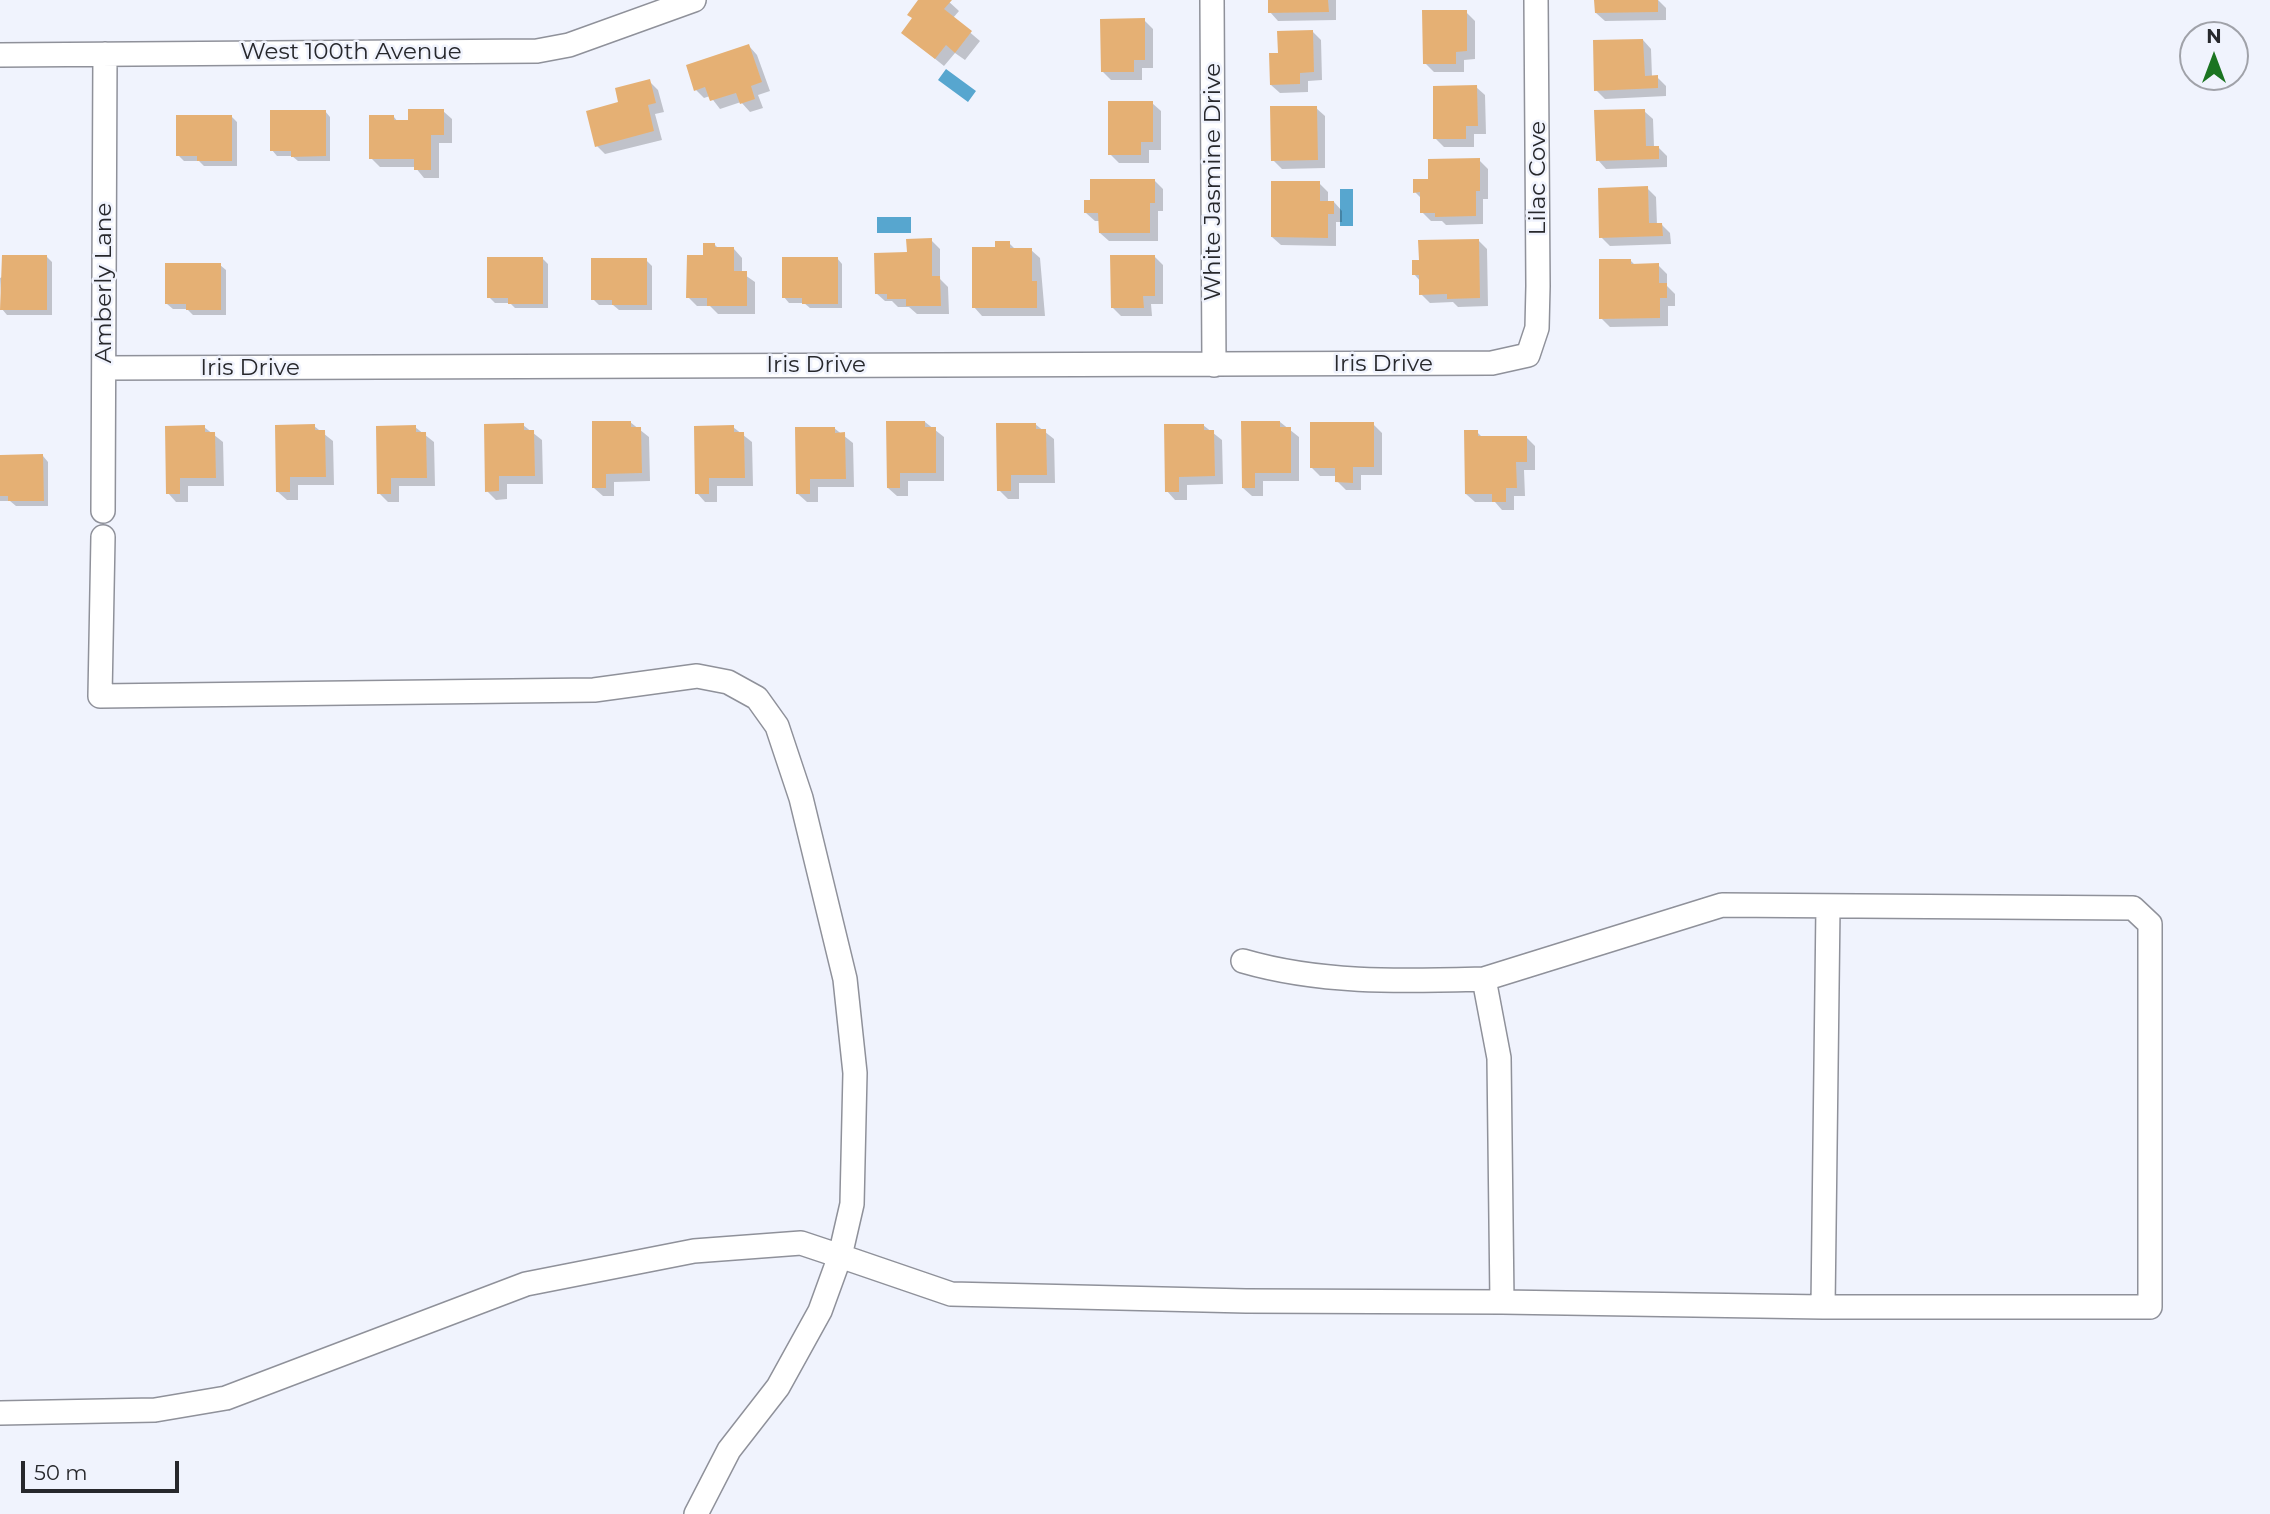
<!DOCTYPE html>
<html>
<head>
<meta charset="utf-8">
<style>
	body { margin:0 }
	#map { position:relative; width:2270px; height:1514px; overflow:hidden; background:#f0f3fd; font-family:Montserrat,sans-serif }
	canvas { display:block }
	.north { position:absolute; left:2179px; top:21px; width:70px; height:70px; box-sizing:border-box; background:#f0f3fd; border:2px solid #a0a2a9; border-radius:50%; rotate:0deg; font-size:19px; font-weight:700; line-height:28px; text-align:center; color:#27282c }
	.north::after { content:''; display:block; margin:auto; width:24px; height:32px; background:#1b7421; clip-path:polygon(50% 0,100% 100%,50% 72%,0 100%) }
	.scale { position:absolute; left:21px; top:1461px; width:158px; height:32px; box-sizing:border-box; border:4px solid #27282c; border-top:0; padding-left:9px; font-size:21px; line-height:24px; white-space:nowrap; color:#27282c; -webkit-text-stroke:5px #f0f3fd; paint-order:stroke }
</style>
</head>
<body>
<div id="map">
<canvas width="2270" height="1514"></canvas>
<div class="north">N</div>
<div class="scale">50 m</div>
</div>
<script>
const context = document.querySelector('canvas').getContext('2d');
context.lineJoin = 'round';
function paint(path, color) { context.fillStyle = color; context.fill(path, 'evenodd'); }
function stroke(path, color, width, dash) { context.strokeStyle = color; context.lineWidth = width; context.lineCap = dash ? 'butt' : 'round'; context.setLineDash(dash || []); context.stroke(path); }
function write(font, color, halo, rows, align = 'center') {
  context.font = font + ' Montserrat,sans-serif'; context.lineWidth = 5; context.setLineDash([]); context.textBaseline = 'middle'; context.strokeStyle = halo; context.fillStyle = color; for (const [text, x, y, turn = 0] of rows) {
    context.save(); context.translate(x, y); context.rotate((+turn || 0) * Math.PI / 180); context.textAlign = isNaN(turn) ? turn : align; if (halo) context.strokeText(text, 0, 0); context.fillText(text, 0, 0); context.restore();
  }
}
paint(new Path2D(`
	M946 69 976 91 968 102 938 80Z
	M1340 189H1353V226H1340Z
	M877 217H911V233H877Z`), '#57a6cf');
paint(new Path2D(`
	M920 0H947L959 11 953 18 980 41 965 60 955 53 944 66 903 33 914 19Z
	M1270 0H1336V20L1278 21 1270 12Z
	M1596 0H1658L1666 8V20L1605 21 1596 13Z
	M1466 12 1475 21V59L1464 60V72H1434L1425 63Z
	M1144 20 1153 29V68H1142V80H1111L1103 72Z
	M1312 31 1321 40 1322 80 1308 81V92L1280 93 1271 85 1280 55Z
	M1643 40 1651 49 1652 77H1657L1666 86V96L1605 99 1596 90Z
	M749 46 757 55 770 91 758 95 763 108 750 112 741 102 720 109 710 96 704 98 696 90Z
	M649 81 658 90 664 112 655 114 662 140 605 154 597 146 620 104Z
	M1476 87 1485 95 1486 134H1474V147H1444L1435 138Z
	M1152 103 1161 111V150H1149V163H1119L1110 154Z
	M1316 108 1325 116V168L1282 169 1273 160Z
	M325 111 330 117V161H298L292 156H277L272 150Z
	M443 111 452 119V143H439V178H424L415 167H380L371 158 394 117 398 122H410Z
	M1644 111 1653 119 1654 147H1658L1667 156V167L1606 169 1598 160Z
	M231 116 237 122V166H204L199 161H184L178 155Z
	M1479 160 1488 169V199H1483V224L1446 225 1442 221H1431L1422 212V199L1415 192 1429 180Z
	M1154 180 1163 189V211H1158V241H1109L1100 233V221H1095L1086 213Z
	M1319 183 1328 192V202H1334L1342 211V222H1336V246L1281 245 1272 237Z
	M1647 188 1656 197 1657 225H1662L1670 233 1671 244 1610 246 1601 237Z
	M931 240 940 249V279L948 287 949 314H917L909 307H898L892 301H885L876 293 909 254Z
	M1478 240 1487 249 1488 306 1458 307 1453 302 1430 303 1421 294V282L1414 274Z
	M1009 243 1016 250H1031L1040 258 1045 316H982L974 307 997 249Z
	M715 245 719 249H734L742 258V273L755 282V314H718L710 306H697L688 297 705 257Z
	M1154 256 1163 265V304H1151L1152 316H1121L1113 308Z
	M47 257 52 262V315H7L2 309 0 278Z
	M542 258 548 264V308H515L510 303H495L489 297Z
	M837 258 842 264V308H810L804 303H789L784 297Z
	M646 260 652 266V310H619L613 305H599L593 299Z
	M1630 260 1635 265H1658L1667 274V286L1675 294V306H1668V326L1610 327 1601 318Z
	M220 265 226 270V315H193L187 309H173L167 304Z
	M630 422 649 437 650 481 614 482V496H603L594 488Z
	M925 422 944 437V481H908V496H897L888 488Z
	M1280 422 1299 437V481H1263V496H1252L1243 488Z
	M1035 424 1054 439 1055 483H1019V499H1008L999 490Z
	M1373 424 1382 433V475H1361V490H1346L1337 481V476H1320L1312 468Z
	M523 425 542 440 543 484H507V499L496 500 487 491Z
	M1203 425 1222 440 1223 484 1187 485V500H1175L1167 491Z
	M314 426 333 441 334 485H298V500H287L278 492Z
	M204 427 223 442 224 486H188V502H176L168 493Z
	M415 427 434 442 435 486H399V502H388L379 493Z
	M733 427 752 442 753 486H717V502H705L697 493Z
	M834 428 853 443 854 487H818V502H807L798 494Z
	M1477 432 1483 438 1526 437 1535 446V470H1524L1525 496H1514V510H1502L1495 502H1475L1466 494Z
	M0 456H43L48 462V506H16L10 501H0Z`), '#0003');
paint(new Path2D(`
	M918 0H952L944 9 972 31 955 53 946 45 935 59 901 33 912 18 907 15Z
	M1268 0H1328L1329 12 1268 13Z
	M1594 0H1658V12L1595 13Z
	M1422 10H1467V51L1456 52V64H1423Z
	M1145 18V60H1134V72H1101L1100 19Z
	M1313 30 1314 72 1300 73V84L1270 85 1269 53H1278L1277 31Z
	M1643 39 1645 76 1658 75V88L1594 91 1593 40Z
	M749 44 762 82 751 86 755 99 740 104 736 93 710 101 705 87 694 91 686 65Z
	M650 79 656 103 648 105 654 131 595 147 586 111 618 102 615 88Z
	M1477 85 1478 126H1466V139H1433V86Z
	M1108 101H1153V142H1141V155H1108Z
	M1270 106H1317L1318 160 1271 161Z
	M408 109H444V135H431V170H414V159H369V115H394V120H408Z
	M1645 109 1646 146H1659V159L1596 161 1594 110Z
	M270 110H326V156L291 157V151H270Z
	M176 115H232V161H197V156H176Z
	M1480 158V191H1476V216L1435 217V213H1420V192L1413 193V179H1428V159Z
	M1090 179H1155V203H1150V233H1099L1098 213H1084V200H1090Z
	M1271 181H1320V201H1334V214H1328V238L1271 237Z
	M1648 186 1649 223H1662L1663 236 1599 238 1598 188Z
	M932 238V276H940L941 306H906V299H887V294H875L874 253 907 252 906 239Z
	M1479 239 1480 298 1447 299V294L1419 295V275H1412V260H1419L1418 240Z
	M995 241H1010V248H1032V281H1037V308H972V247H995Z
	M703 243H715V247H734V271H747V306H707V298H686L687 255H703Z
	M2 255H47V310H0Z
	M1110 255H1155V296H1143L1144 308H1111Z
	M487 257H543V304H508V298H487Z
	M782 257H838V304H802V298H782Z
	M591 258H647V305H612V300H591Z
	M1599 259H1631V264L1659 263V283H1667V298H1660V318L1599 319Z
	M165 263H221V310H186V304H165Z
	M592 421H631V427H641L642 473 606 474V488H592Z
	M886 421H925V427H936V473H900V488H887Z
	M1241 421H1280V427H1291V473H1255V488H1242Z
	M1310 422H1374V467H1353V483L1335 482V468H1310Z
	M524 423V430H534L535 476H499V491L485 492 484 424Z
	M996 423H1036V429H1046L1047 475H1011V491H997Z
	M315 424V430H325L326 477H290V492H276L275 425Z
	M1164 424H1204V430H1214L1215 476 1179 477V492H1165Z
	M205 425V432H215L216 478H180V494H166L165 426Z
	M416 425V432H426L427 478H391V494H377L376 426Z
	M734 425V432H744L745 478H709V494H695L694 426Z
	M795 427H835V433L845 432 846 479H810V494H796Z
	M1464 430H1478V436H1527V462H1516L1517 488H1506V502H1492V494H1465Z
	M43 454 44 501H8V496H0V455Z`), '#e5b074');
const street = new Path2D(`
	M1212 0 1214 365
	M0 55 537 51 569 45 694 0
	M104 368 1492 363 1528 355 1537 328 1538 286 1536 0
	M103 511 105 54
	M1243 961C1322 984 1403 981 1484 979
	M1823 1307 1828 907
	M0 1413 155 1410 226 1398 526 1284 694 1251 801 1243 840 1256 852 1204 855 1073 845 979 801 798 777 726 757 698 728 682 697 676 594 690 100 696 103 537
	M696 1514 729 1450 778 1387 820 1311 840 1256 951 1294 1246 1301 1502 1302 1499 1058 1484 979 1722 905 2133 908 2150 924V1307H1823L1502 1302`);
stroke(street, '#8f919a', 26);
stroke(street, '#fff', 23);
write('23px', '#27282c', '#f0f3fd', [
	["West 100th Avenue",351,52],
	["Lilac Cove",1538,178,-90],
	["White Jasmine Drive",1213,182,-90],
	["Amberly Lane",104,283,-90],
	["Iris Drive",1383,364],
	["Iris Drive",816,365],
	["Iris Drive",250,368]
]);
</script>
</body>
</html>
